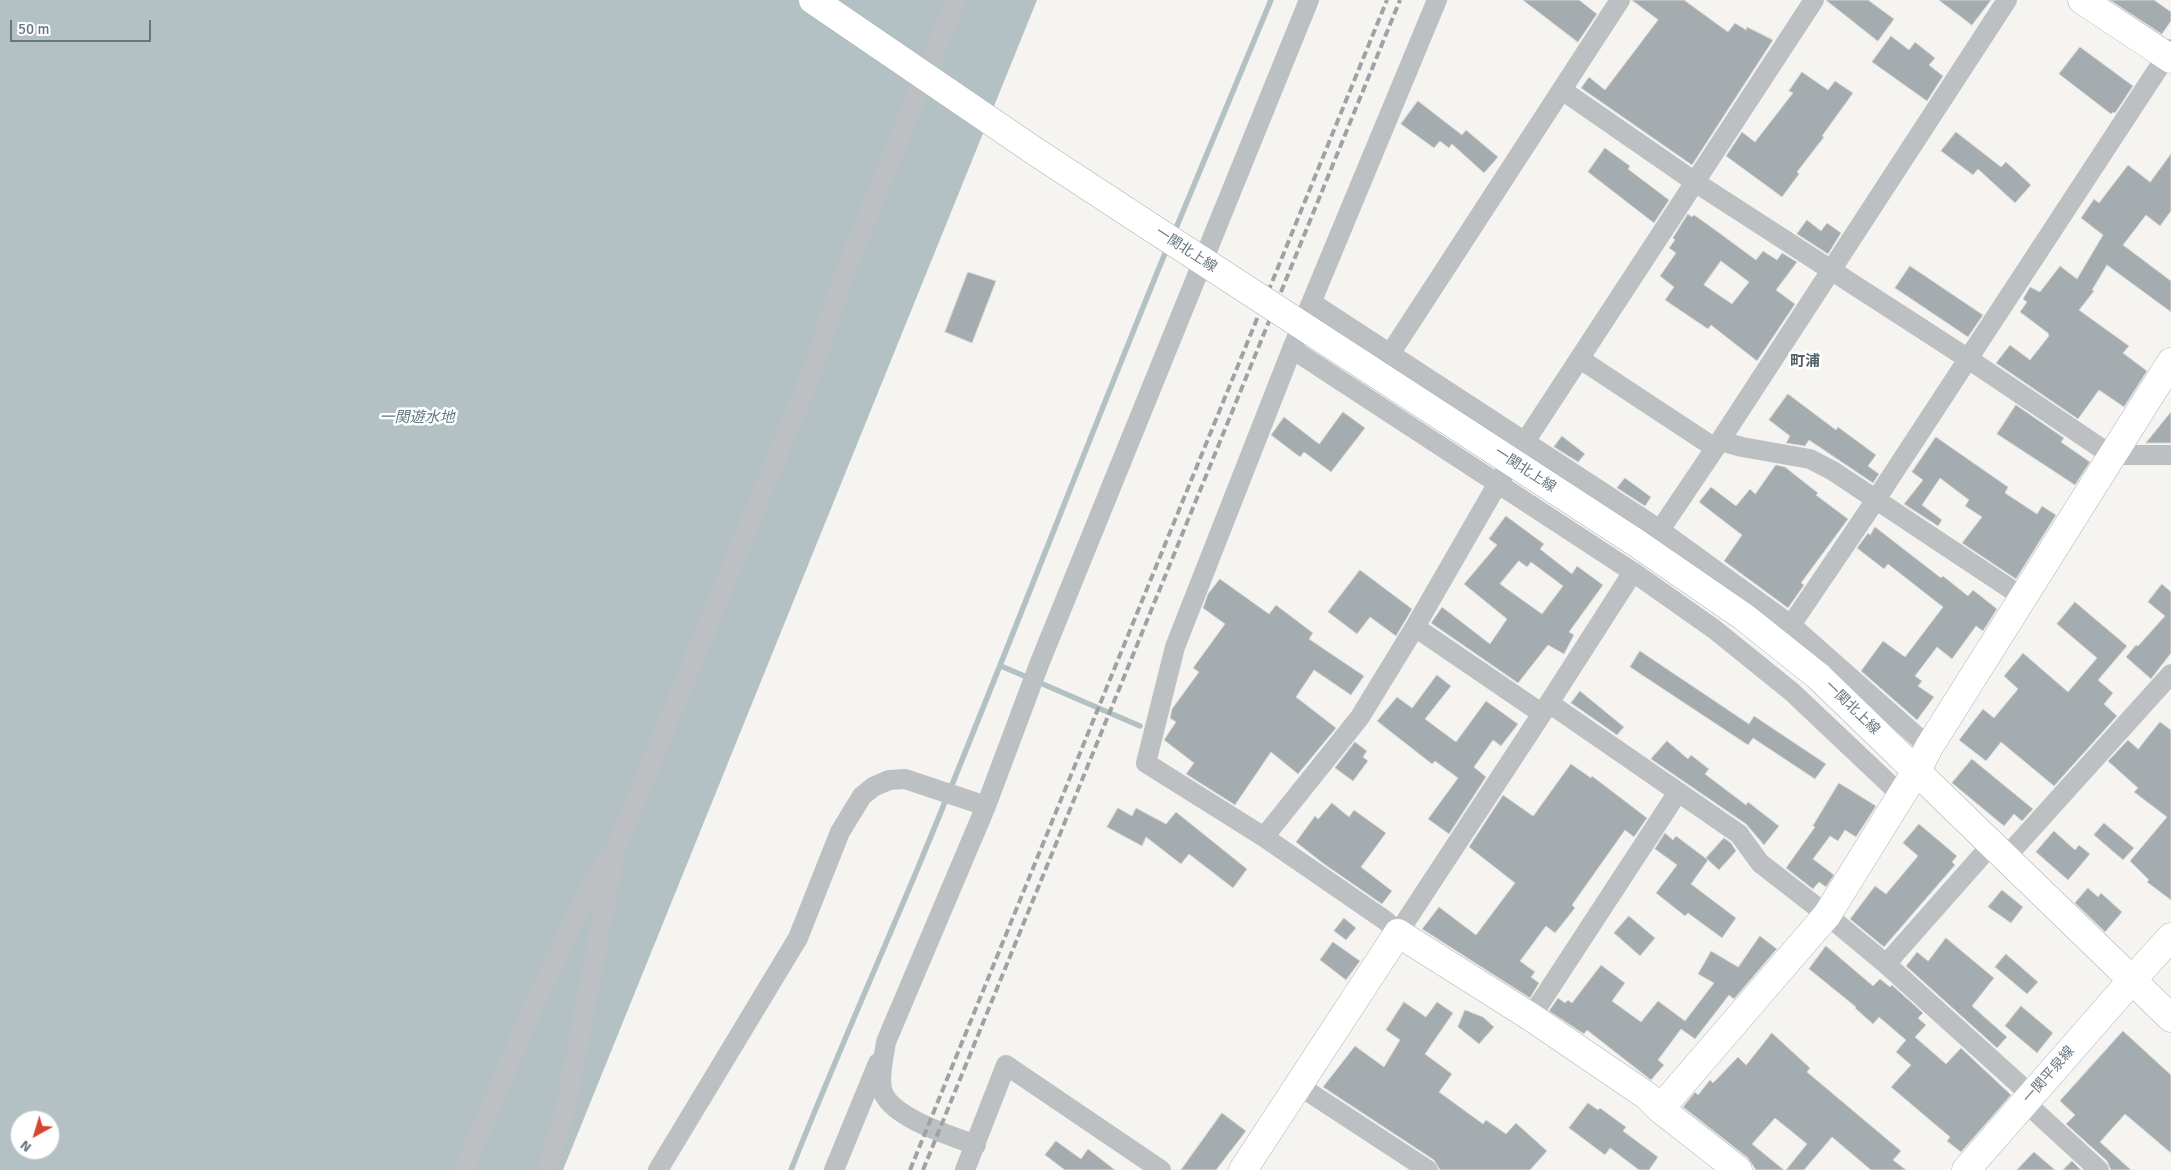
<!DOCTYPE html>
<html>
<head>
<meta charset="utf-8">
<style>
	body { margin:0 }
	#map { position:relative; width:2171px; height:1170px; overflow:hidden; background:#f5f4f1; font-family:Signika,sans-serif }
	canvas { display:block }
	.north { position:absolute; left:10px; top:1110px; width:50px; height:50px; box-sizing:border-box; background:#fff; border:1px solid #c2c9cc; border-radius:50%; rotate:219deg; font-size:14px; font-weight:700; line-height:20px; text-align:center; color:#667780 }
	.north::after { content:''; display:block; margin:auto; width:18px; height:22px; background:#d7452f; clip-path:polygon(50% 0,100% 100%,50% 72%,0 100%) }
	.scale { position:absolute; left:10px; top:20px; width:141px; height:22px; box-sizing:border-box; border:2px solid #667780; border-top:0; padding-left:6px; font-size:15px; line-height:18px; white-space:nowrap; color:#667780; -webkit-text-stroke:4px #fff; paint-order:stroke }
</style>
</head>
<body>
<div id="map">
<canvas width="2171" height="1170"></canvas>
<div class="north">N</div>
<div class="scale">50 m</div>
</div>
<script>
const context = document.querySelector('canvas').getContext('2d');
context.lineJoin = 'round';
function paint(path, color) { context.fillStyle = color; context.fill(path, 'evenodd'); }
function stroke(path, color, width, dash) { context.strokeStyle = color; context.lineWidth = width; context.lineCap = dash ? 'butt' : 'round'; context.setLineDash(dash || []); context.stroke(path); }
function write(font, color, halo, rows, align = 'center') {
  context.font = font + ' Signika,"Noto Sans JP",sans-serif'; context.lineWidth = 5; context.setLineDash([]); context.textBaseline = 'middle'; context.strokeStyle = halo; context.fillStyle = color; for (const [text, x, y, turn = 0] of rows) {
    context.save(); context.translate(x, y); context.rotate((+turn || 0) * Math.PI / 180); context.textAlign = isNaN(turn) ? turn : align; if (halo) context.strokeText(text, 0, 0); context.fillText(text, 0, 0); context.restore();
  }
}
paint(new Path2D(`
	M0 0H1037L563 1170H0ZM20 1120H50V1150H20Z`), '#b3c1c4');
stroke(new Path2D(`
	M1174 233 1271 0
	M1001 666 1140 726
	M791 1170C831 1069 875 970 917 870 1003 663 1083 453 1168 246`), '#b3c1c4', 5.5);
const building = new Path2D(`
	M1523 0H1579L1597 14 1578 42Z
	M1632 0H1684L1728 32 1735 23 1746 30 1747 27 1773 40 1692 165 1581 88 1589 77 1605 90 1658 20Z
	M1826 0H1868L1894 19 1878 41Z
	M1939 0H1991L1972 25Z
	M2110 0H2154L2171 12V21L2162 34Z
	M1891 36 1909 50 1915 42 1935 58 1929 65 1943 76 1927 101 1872 62Z
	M2080 47 2133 86 2115 113 2113 112 2111 114 2059 74Z
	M1802 72 1828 90 1835 81 1853 93 1822 136 1824 137 1797 172 1799 174 1782 197 1726 156 1742 132 1755 142 1793 93 1789 91Z
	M1418 101 1462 135 1466 130 1498 157 1484 173 1452 144 1449 148 1440 141 1434 148 1401 124Z
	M1956 132 2001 167 2006 162 2031 185 2015 203 1978 169 1973 175 1941 151Z
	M1605 148 1630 166 1628 169 1669 200 1654 223 1588 172Z
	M2171 154V211L2160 226 2146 215 2123 245 2171 281V312L2107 265 2092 290 2094 291 2079 310 2129 346 2123 353 2147 371 2124 407 2099 390 2078 419 1996 363 2010 345 2030 360 2049 336 2048 333 2020 312 2027 302 2023 299 2030 287 2040 292 2060 266 2077 279 2103 235 2081 218 2094 199 2099 203 2128 165 2150 182Z
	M1688 214 1692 217 1694 215 1707 224 1756 260 1763 251 1777 260 1782 253 1797 262 1776 290 1795 304 1757 361 1711 325 1708 329 1665 300 1674 287 1660 276 1676 253 1669 248 1675 240 1673 238ZM1721 261 1749 282 1732 304 1704 285Z
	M1807 220 1821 231 1827 223 1841 233 1828 254 1797 234Z
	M1910 266 1983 315 1968 337 1895 288Z
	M968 272 996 281 972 343 945 332Z
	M1788 394 1836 430 1838 427 1876 455 1868 466 1879 474 1873 483 1809 440 1805 446 1786 443 1790 436 1769 420Z
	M2016 405 2064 438 2061 442 2090 462 2075 485 1997 434Z
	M1343 412 1365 428 1331 472 1304 452 1300 457 1271 435 1284 417 1319 444Z
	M2171 412V443H2146Z
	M1562 436 1585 454 1578 462 1554 447Z
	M1936 437 2008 487 2005 493 2037 514 2042 506 2056 515 2016 579 1962 543 1982 517 1965 506 1969 500 1940 478 1922 505 1942 520 1938 526 1904 504 1923 480 1912 472Z
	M1776 465 1785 467 1818 493 1816 495 1848 519 1801 583 1804 585 1788 608 1724 561 1742 535 1699 502 1711 487 1736 506 1750 489 1755 494Z
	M1625 478 1651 497 1645 506 1617 488Z
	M1506 516 1544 544 1540 549 1572 574 1577 566 1603 585 1569 632 1574 635 1564 654 1548 645 1518 683 1431 623 1442 607 1490 644 1507 619 1464 584 1497 545 1489 539ZM1519 561 1527 567 1531 562 1563 586 1542 614 1500 584Z
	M1875 527 1941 578 1943 576 1968 596 1973 590 1997 609 1983 631 1976 626 1952 659 1937 647 1915 676 1922 681 1918 686 1934 697 1917 720 1861 671 1883 641 1905 657 1943 607 1888 564 1884 569 1857 548 1868 533 1870 535Z
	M1360 570 1412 609 1396 636 1370 617 1357 634 1328 612Z
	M1220 579 1269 614 1276 605 1313 633 1309 639 1364 676 1351 695 1314 670 1296 697 1336 728 1298 774 1271 752 1235 805 1186 774 1194 763 1164 740 1176 722 1170 718 1172 709 1199 672 1193 668 1225 624 1203 608 1208 594Z
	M2162 584 2171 592V653L2151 679 2126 657 2136 645 2138 646 2165 616 2148 602Z
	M2075 602 2127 646 2098 680 2113 693 2104 704 2117 716 2054 786 2001 742 1986 761 1959 740 1983 709 1994 718 2018 689 2004 676 2023 653 2068 692 2097 658 2057 624Z
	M1640 651 1749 724 1754 716 1826 764 1815 779 1753 738 1748 745 1630 667Z
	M1437 675 1451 686 1425 719 1456 742 1486 701 1518 724 1501 746 1493 740 1474 767 1486 777 1449 834 1428 819 1458 778 1435 761 1432 764 1377 721 1397 697 1412 708Z
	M1580 691 1624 727 1617 735 1571 703Z
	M2160 722 2171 730V900L2147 882 2149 880 2130 861 2167 817 2134 792 2138 788 2108 761 2128 740 2138 749Z
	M1667 741 1688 759 1691 755 1709 769 1705 774 1746 805 1748 802 1779 826 1764 845 1746 824 1651 759Z
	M1355 742 1367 751 1363 757 1368 761 1353 781 1335 768Z
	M1972 759 2033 809 2022 821 2014 814 2004 826 1952 783Z
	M1571 764 1591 778 1592 776 1647 818 1634 837 1625 830 1572 905 1575 908 1555 933 1546 926 1520 961 1535 972 1531 977 1539 983 1530 998 1422 929 1439 907 1476 935 1515 883 1469 847 1503 795 1533 816Z
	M1839 783 1876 806 1856 837 1845 830 1838 841 1830 836 1813 859 1834 875 1826 887 1819 882 1813 889 1786 868 1815 827 1813 826Z
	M1332 803 1349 817 1354 810 1386 833 1361 867 1392 891 1382 904 1324 864 1296 842 1315 816 1318 819Z
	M1118 808 1132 816 1136 808 1166 824 1176 812 1247 869 1233 888 1189 854 1181 864 1146 837 1142 846 1107 827Z
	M2104 823 2134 848 2123 860 2094 835Z
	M1919 824 1957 856 1952 862 1955 865 1884 947 1850 919 1875 886 1886 894 1918 856 1903 843Z
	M2054 831 2075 850 2079 845 2090 854 2068 880 2036 852Z
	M1665 833 1673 840 1676 836 1708 860 1691 884 1736 918 1722 938 1688 913 1685 916 1656 893 1677 865 1655 849Z
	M1724 838 1731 843 1736 851 1719 870 1706 858Z
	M2088 888 2098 897 2101 893 2122 912 2105 932 2075 903Z
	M2002 890 2023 907 2011 923 1988 907Z
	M1629 916 1655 938 1640 956 1614 933Z
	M1344 918 1356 928 1346 940 1334 931Z
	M1760 936 1777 949 1775 951 1734 999 1729 995 1695 1039 1681 1029 1658 1060 1664 1065 1651 1080 1587 1030 1584 1034 1549 1011 1558 998 1565 1003 1568 1000 1572 1003 1601 965 1625 983 1612 1001 1641 1022 1658 1001 1685 1021 1714 983 1698 974 1711 951 1738 967Z
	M1946 938 1994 978 1972 1006 2007 1037 1997 1048 1906 966 1917 952 1928 961Z
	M1333 942 1360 961 1346 980 1320 960Z
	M1826 946 1873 986 1880 979 1890 987 1892 985 1923 1013 1918 1018 1926 1025 1915 1037 1946 1064 1961 1048 2011 1095 1961 1152 1947 1141 1950 1137 1891 1087 1911 1065 1896 1052 1906 1040 1879 1017 1873 1024 1855 1008 1856 1007 1809 969Z
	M2006 954 2038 982 2027 994 1995 967Z
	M1404 1002 1426 1017 1437 1002 1453 1013 1425 1054 1452 1074 1439 1092 1483 1124 1486 1120 1506 1134 1516 1123 1547 1151 1530 1170H1440L1434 1160 1323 1087 1355 1046 1384 1067 1400 1040 1386 1030Z
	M2021 1006 2053 1033 2037 1053 2005 1026Z
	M1465 1010 1483 1017 1494 1027 1479 1044 1458 1027Z
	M2123 1031 2171 1075V1153L2125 1114 2100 1142 2131 1170H2111L2107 1161 2066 1124 2075 1115 2060 1101Z
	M1772 1033 1810 1068 1807 1072 1901 1151 1893 1160 1906 1170H1871L1832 1137 1804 1170H1786L1807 1144 1775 1118 1752 1144 1784 1170H1756L1748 1158 1683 1107 1695 1092 1698 1095 1710 1080 1713 1083 1738 1057 1746 1065Z
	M1588 1103 1598 1110 1600 1108 1626 1127 1623 1131 1658 1157 1649 1170H1639L1610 1148 1605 1155 1569 1128Z
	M1222 1113 1246 1131 1216 1170H1181Z
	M1056 1141 1081 1159 1088 1149 1115 1170H1065L1045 1155Z
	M2034 1152 2055 1170H2017Z
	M2072 1161 2081 1170H2063Z`);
paint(building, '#a4acb0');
stroke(building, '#d6d6d4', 1);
const secondary = new Path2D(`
	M2082 0 2171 59
	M1660 1109 1827 915 1917 770 1929 747 2171 362
	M1243 1170 1398 933 1531 1017 1647 1096 1660 1109 1738 1170
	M1966 1170 2132 980 2171 1018`);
const primary = new Path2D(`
	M1036 152 1149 226
	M1818 676 2132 980 2171 937`);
stroke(secondary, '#aeb4b8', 29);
stroke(primary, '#adb3b6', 29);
stroke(new Path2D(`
	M1437 0 1292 349 1175 647 1146 763 1264 837 1386 921 1398 933 1549 703 1633 572
	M1562 90 1695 182 1967 358 2111 455H2171
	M1312 303 1660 530 1791 625 1929 747
	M1292 349 1633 572 1714 629 1792 692 1901 795
	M1390 354 1620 0
	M1580 359 1715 448
	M1720 441 1742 447 1810 459 1833 471 2024 598
	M1660 530 1720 441 2007 0
	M1791 625 1875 501 2171 49
	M1415 627 1541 713
	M1549 703 1739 834 1760 863 1827 915 1886 964 2031 1095
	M986 806 1040 662 1309 0
	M1264 837 1360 717 1415 627 1498 483 1814 0
	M2006 857 2171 674
	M1886 964 1993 843
	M1531 1017 1678 792
	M1298 1085 1428 1170
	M2026 1103 2099 1170
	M464 1170 532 1009 593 880 612 854
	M547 1170 566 1106 615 851 812 371 846 269 956 0
	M658 1170 798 938 840 832 862 796 873 787 889 780 905 779 986 806 886 1042C884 1057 879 1074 882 1089 888 1117 952 1136 976 1145
	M834 1170 878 1063
	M965 1170 1006 1065 1161 1170`), '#bcc0c3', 20);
stroke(secondary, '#fff', 28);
stroke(primary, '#fff', 28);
stroke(new Path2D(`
	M910 1170 1387 0
	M923 1170 1400 0`), '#9ca3a7', 4, [8, 4]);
const primaryBridge = new Path2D(`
	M813 0 1036 152
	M1149 226 1635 542 1744 617 1818 676`);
stroke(primaryBridge, '#adb3b6', 29, []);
stroke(primaryBridge, '#fff', 28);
write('14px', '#667780', '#fff', [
	["一関北上線",1186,250,33],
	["一関北上線",1525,470,33],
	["一関北上線",1852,708,44],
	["一関平泉線",2049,1075,-49]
]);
write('bold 15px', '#536066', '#fff', [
	["町浦",1805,362]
]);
write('italic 15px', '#61797e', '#fff', [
	["一関遊水地",417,418]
]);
</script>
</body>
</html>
